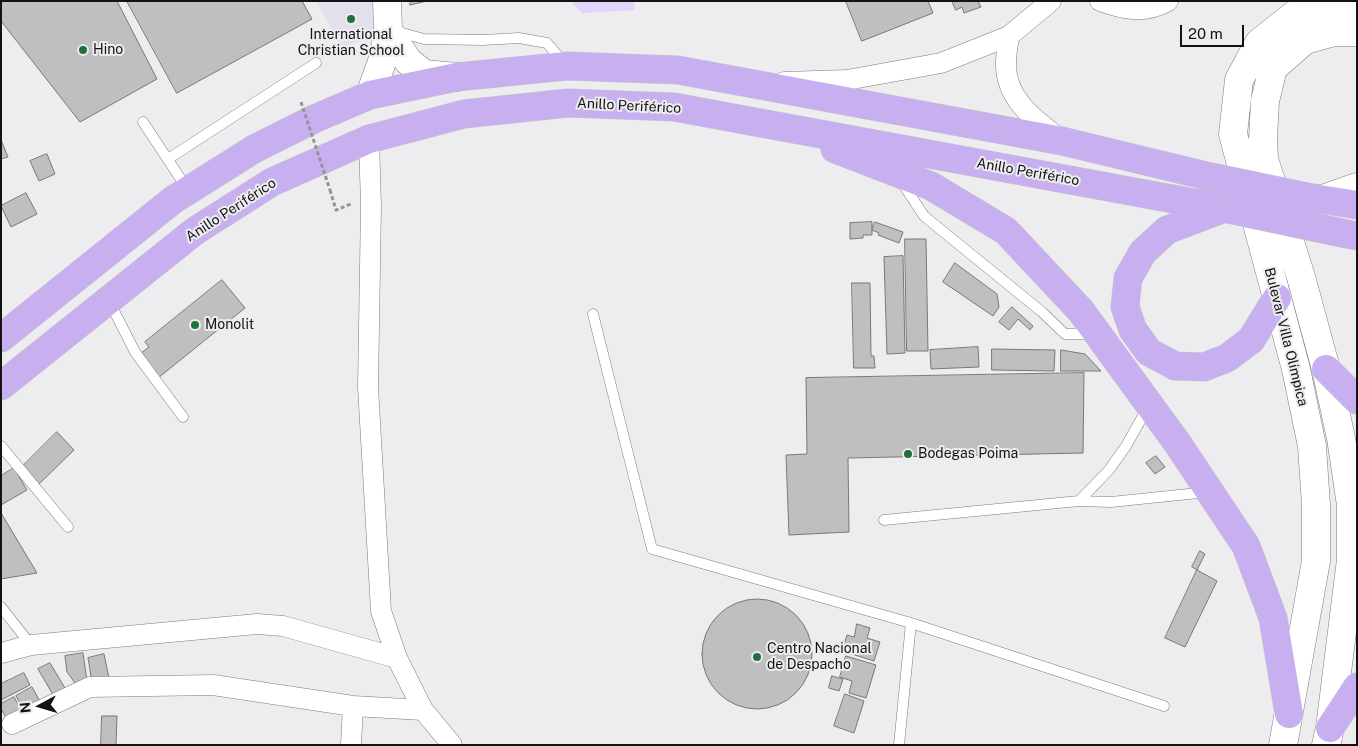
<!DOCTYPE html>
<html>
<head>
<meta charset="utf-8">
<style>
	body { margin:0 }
	#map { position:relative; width:1358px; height:746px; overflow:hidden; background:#edecef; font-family:"Public Sans",sans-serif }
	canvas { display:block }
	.frame { position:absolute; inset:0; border:2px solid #131314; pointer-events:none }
	.north { position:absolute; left:15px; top:681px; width:50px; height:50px; -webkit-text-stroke:4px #edecef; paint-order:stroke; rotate:264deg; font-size:14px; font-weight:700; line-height:20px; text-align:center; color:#131314 }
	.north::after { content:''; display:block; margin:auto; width:18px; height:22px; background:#131314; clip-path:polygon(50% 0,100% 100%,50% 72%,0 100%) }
	.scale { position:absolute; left:1180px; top:25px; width:64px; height:22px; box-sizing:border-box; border:2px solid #131314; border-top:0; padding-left:6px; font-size:15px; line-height:18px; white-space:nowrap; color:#131314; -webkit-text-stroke:4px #edecef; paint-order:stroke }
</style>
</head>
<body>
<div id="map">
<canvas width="1358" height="746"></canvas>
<div class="frame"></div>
<div class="north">N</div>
<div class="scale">20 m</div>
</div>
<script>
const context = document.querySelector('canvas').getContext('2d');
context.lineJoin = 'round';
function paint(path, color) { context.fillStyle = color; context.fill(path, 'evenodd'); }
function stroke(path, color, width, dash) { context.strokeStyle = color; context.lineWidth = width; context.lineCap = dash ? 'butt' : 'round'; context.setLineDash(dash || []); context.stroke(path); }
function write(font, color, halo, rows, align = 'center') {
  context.font = font + ' "Public Sans",sans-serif'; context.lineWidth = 4; context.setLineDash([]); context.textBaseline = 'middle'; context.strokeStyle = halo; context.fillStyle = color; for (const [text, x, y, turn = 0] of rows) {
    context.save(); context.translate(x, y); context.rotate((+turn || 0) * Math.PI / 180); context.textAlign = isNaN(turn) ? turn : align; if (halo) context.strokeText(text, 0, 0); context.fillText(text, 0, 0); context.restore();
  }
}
paint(new Path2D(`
	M316 1H377L376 36 342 48Z`), '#e4e0eb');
paint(new Path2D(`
	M570 1H634L635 10 582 13Z`), '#e2d3fd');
const building = new Path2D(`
	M1 1H117L157 79 80 122 1 21Z
	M127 1H302L312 19 177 93Z
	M411 1H427L410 5Z
	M846 1H928L933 13 862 41Z
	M952 1H978L981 7 964 13 962 7 956 10Z
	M1 140 8 157 1 159Z
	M47 154 55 174 39 181 30 161Z
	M26 193 37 214 11 227 1 206Z
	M872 222V235H863V238L850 239V223Z
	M875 222 903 232 899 243 878 235 879 233 872 230Z
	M905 239H926L928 351H907Z
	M903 256 905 353 887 354 884 257Z
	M955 263 997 294 999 307 993 316 943 282Z
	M222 280 245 308 158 378 140 354 149 347 145 342Z
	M852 283H870L871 356H874L875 368H854Z
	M1012 307 1033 326 1030 330 1018 319 1009 330 999 322Z
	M978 347 979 367 931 369 930 350Z
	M992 349 1055 350 1054 371 992 370Z
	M1061 350 1085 354 1101 371H1061Z
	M1084 373 1083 453 848 458 849 532 789 535 786 455 807 454 806 378Z
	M57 432 74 450 38 485 21 468Z
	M1156 456 1165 467 1155 474 1146 463Z
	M14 468 27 490 1 505V476Z
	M1 513 37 573 1 579Z
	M1200 551 1205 554 1197 570 1192 567Z
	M1197 570 1217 581 1185 647 1165 638Z
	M702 654a55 55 0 1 1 110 0a55 55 0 1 1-110 0Z
	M857 624 870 628 867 638 880 642 874 661 842 651 847 635 854 637Z
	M83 653 87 681 75 683 67 672 65 656Z
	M104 654 109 678 92 682 88 658Z
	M846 656 876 665 866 698 849 693 852 681 840 677Z
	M50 663 68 693 56 700 38 669Z
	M24 673 30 685 1 700V684Z
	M832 676 843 679 839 691 829 688Z
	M32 687 42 705 26 714 16 696Z
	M845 694 864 701 854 733 834 726Z
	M14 697 22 712 7 719 1 709V704Z
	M102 716H117L116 745H101Z`);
paint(building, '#bfbec1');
stroke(building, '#79777a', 1);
const lane = new Path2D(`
	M395 31 424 39 483 40 519 38 547 43 564 63
	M143 122 188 190
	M168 159 316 63
	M901 181 924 216 1042 312 1065 334H1094
	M109 301 135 352 183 417
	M593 314 652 549 911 623 899 745
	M1148 407 1126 446 1109 470 1079 501 1111 502 1208 492
	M1 446 68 527
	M884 520 1079 501
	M1 607 31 645
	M911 623 1164 706`);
const street = new Path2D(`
	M1100 1C1124 10 1145 14 1168 1
	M1009 36C1008 44 1006 54 1006 63 1005 99 1035 120 1060 139
	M784 82 847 80 941 63 1009 36 1051 1
	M369 139 371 206 368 387 381 611 397 658 423 710 452 745
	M1 653 31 645 257 624 283 626 397 658
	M12 724 90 687 213 685 353 706 423 710
	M351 745 353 706`);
const secondary = new Path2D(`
	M388 30 408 61 424 74 457 77
	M370 95 384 56 388 30 387 1
	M1323 199 1357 187
	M1283 745 1316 561V505L1312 446 1296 369 1233 134 1239 80 1259 43 1294 15 1357 12
	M1326 745 1330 728 1351 560V505L1341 438 1326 369 1301 277 1264 159 1263 139 1265 101 1273 68 1305 40 1334 32H1357`);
const highway = new Path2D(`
	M835 149 931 186 1006 231 1081 311 1178 444 1246 546 1273 618 1289 714
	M1307 197 1357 205
	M1225 208 1167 230 1143 252 1128 278 1125 307 1133 330 1149 352 1175 366 1204 367 1227 358 1251 340 1277 298
	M1337 232 1357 236
	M1 338 173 200 254 149 314 119 370 95 457 77 567 66 678 70 1062 141 1211 177
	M1326 369 1357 400
	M1 386 195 231 272 182 369 139 464 114 568 103 674 107 1238 211
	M1330 728 1357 687`);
stroke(lane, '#7c7b7e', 11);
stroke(street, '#7c7b7e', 21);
stroke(secondary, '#7c7b7e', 29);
stroke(highway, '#c6c6c7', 29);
stroke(new Path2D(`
	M330 190 336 210 351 204`), '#959597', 3, [4, 2.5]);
stroke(lane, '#fff', 10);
stroke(street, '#fff', 20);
stroke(secondary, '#fff', 28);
stroke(highway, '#c8aff0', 28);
const highwayBridge = new Path2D(`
	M1211 177 1307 197
	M1238 211 1337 232`);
stroke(highwayBridge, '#c6c6c7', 29, []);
stroke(new Path2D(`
	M301 102 330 190`), '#959597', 3, [4, 2.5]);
stroke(highwayBridge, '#c8aff0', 28);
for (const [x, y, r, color] of [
	[351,19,5,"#226e3d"],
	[83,50,5,"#226e3d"],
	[195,325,5,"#226e3d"],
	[908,454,5,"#226e3d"],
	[757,657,5,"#226e3d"]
]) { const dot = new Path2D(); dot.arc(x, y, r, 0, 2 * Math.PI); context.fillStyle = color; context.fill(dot); stroke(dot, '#edecef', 2); }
write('14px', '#131314', '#edecef', [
	["International",351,35,"center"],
	["Christian School",351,51,"center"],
	["Hino",93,50],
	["Monolit",205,325],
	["Bodegas Poima",918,454],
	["Centro Nacional",767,649],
	["de Despacho",767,665]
], 'left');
write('14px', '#131314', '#edecef', [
	["Anillo Periférico",629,106,3],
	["Anillo Periférico",1028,172,10],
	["Anillo Periférico",231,210,-33],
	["Bulevar Villa Olímpica",1286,337,76]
]);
</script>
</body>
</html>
